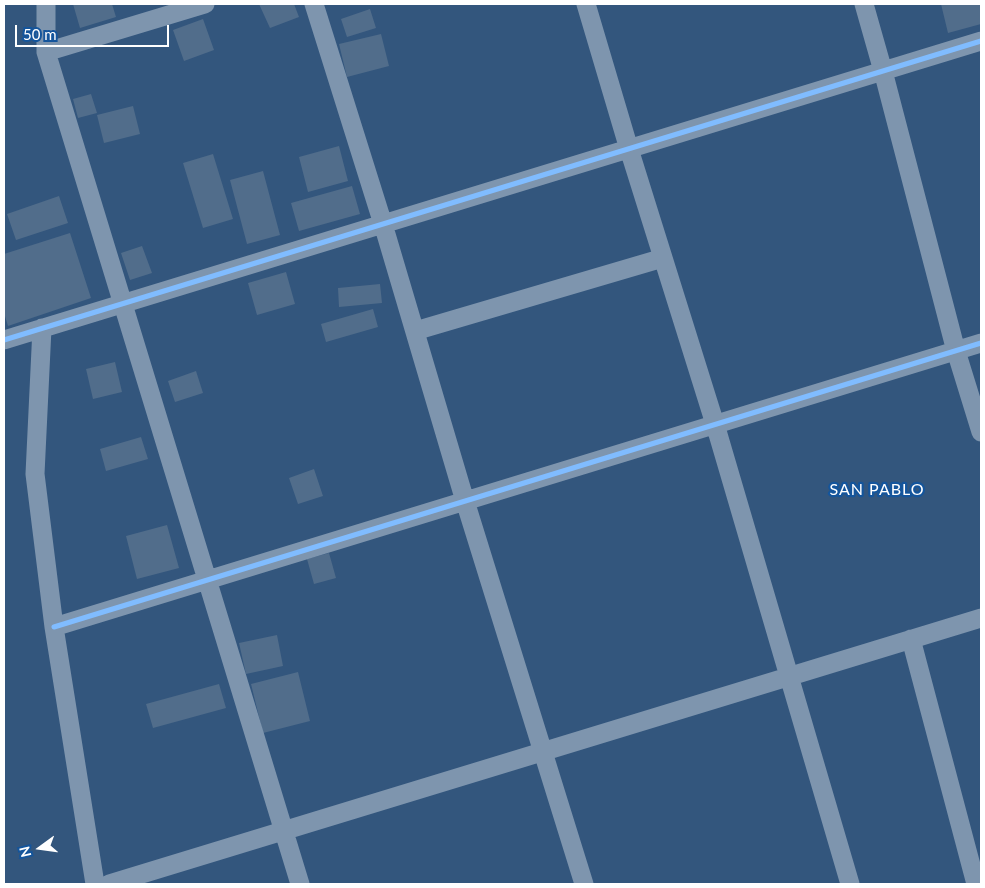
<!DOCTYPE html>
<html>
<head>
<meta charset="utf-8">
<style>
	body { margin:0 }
	#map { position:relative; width:985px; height:888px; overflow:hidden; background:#33567d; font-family:Lato,sans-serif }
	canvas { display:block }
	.frame { position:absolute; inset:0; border:5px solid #fff; pointer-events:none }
	.north { position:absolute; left:15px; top:823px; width:50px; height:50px; -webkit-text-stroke:4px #14559c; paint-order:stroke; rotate:256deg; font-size:14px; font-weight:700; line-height:20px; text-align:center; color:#fff }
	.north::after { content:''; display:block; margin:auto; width:18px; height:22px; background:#fff; clip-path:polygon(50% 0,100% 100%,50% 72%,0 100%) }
	.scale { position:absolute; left:15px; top:25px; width:154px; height:22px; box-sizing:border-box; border:2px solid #fff; border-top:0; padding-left:6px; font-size:15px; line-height:18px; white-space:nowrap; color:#fff; -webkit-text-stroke:4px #14559c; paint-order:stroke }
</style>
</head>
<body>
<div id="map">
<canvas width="985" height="888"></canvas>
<div class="frame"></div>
<div class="north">N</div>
<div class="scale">50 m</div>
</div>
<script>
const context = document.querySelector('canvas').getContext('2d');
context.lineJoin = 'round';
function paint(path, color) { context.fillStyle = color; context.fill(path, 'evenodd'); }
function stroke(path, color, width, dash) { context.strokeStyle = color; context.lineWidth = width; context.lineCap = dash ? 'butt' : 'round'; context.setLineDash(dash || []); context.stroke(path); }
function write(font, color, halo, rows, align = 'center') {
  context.font = font + ' Lato,sans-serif'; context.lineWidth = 4.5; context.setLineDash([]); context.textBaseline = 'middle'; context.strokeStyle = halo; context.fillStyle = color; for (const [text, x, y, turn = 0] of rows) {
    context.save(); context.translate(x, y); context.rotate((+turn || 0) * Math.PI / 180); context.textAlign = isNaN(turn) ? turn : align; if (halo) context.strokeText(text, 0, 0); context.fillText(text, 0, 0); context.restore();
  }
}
paint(new Path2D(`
	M73 4H112L116 17 80 28Z
	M259 4H294L299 17 270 28Z
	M941 4H981V24L948 33Z
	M370 9 376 28 347 37 341 19Z
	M203 19 214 50 184 61 173 30Z
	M381 34 389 66 347 77 339 44Z
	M91 94 97 113 78 118 73 99Z
	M133 106 140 134 104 143 97 115Z
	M339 146 348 181 308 192 299 157Z
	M213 154 233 219 203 228 183 163Z
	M263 171 280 235 247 244 230 180Z
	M352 186 360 214 299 231 291 203Z
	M59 196 68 223 16 240 7 214Z
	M70 233 91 298 8 326 4 313V254Z
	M142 246 152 273 130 280 121 253Z
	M286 272 295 304 257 315 248 283Z
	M380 284 382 303 339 307 338 288Z
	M373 309 378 327 326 342 321 324Z
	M115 362 122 392 93 399 86 369Z
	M196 371 203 393 175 402 168 381Z
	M141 437 148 459 106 471 100 449Z
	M314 469 323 496 298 504 289 478Z
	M167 525 179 568 137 579 126 536Z
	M329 553 336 578 314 584 307 559Z
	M277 635 283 666 246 674 239 643Z
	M298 672 310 721 263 733 251 684Z
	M219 684 226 708 153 728 146 704Z`), '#516d8b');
stroke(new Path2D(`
	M46 4V52L300 884
	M314 4 383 224 465 501 584 884
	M586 4 629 149 715 424 850 884
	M864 4 883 71 956 351 981 432
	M46 52 205 4
	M42 328 35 474 54 627 95 884
	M415 331 663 258
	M4 340 981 41
	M54 627 981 343
	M911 639 976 884
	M109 884 981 618`), '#7e95ae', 19);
stroke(new Path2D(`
	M4 340 981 41
	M54 627 981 343`), '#80bcff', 5);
context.letterSpacing = '1px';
write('16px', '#fff', '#14559c', [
	["SAN PABLO",877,490]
]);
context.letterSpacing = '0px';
</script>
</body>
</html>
